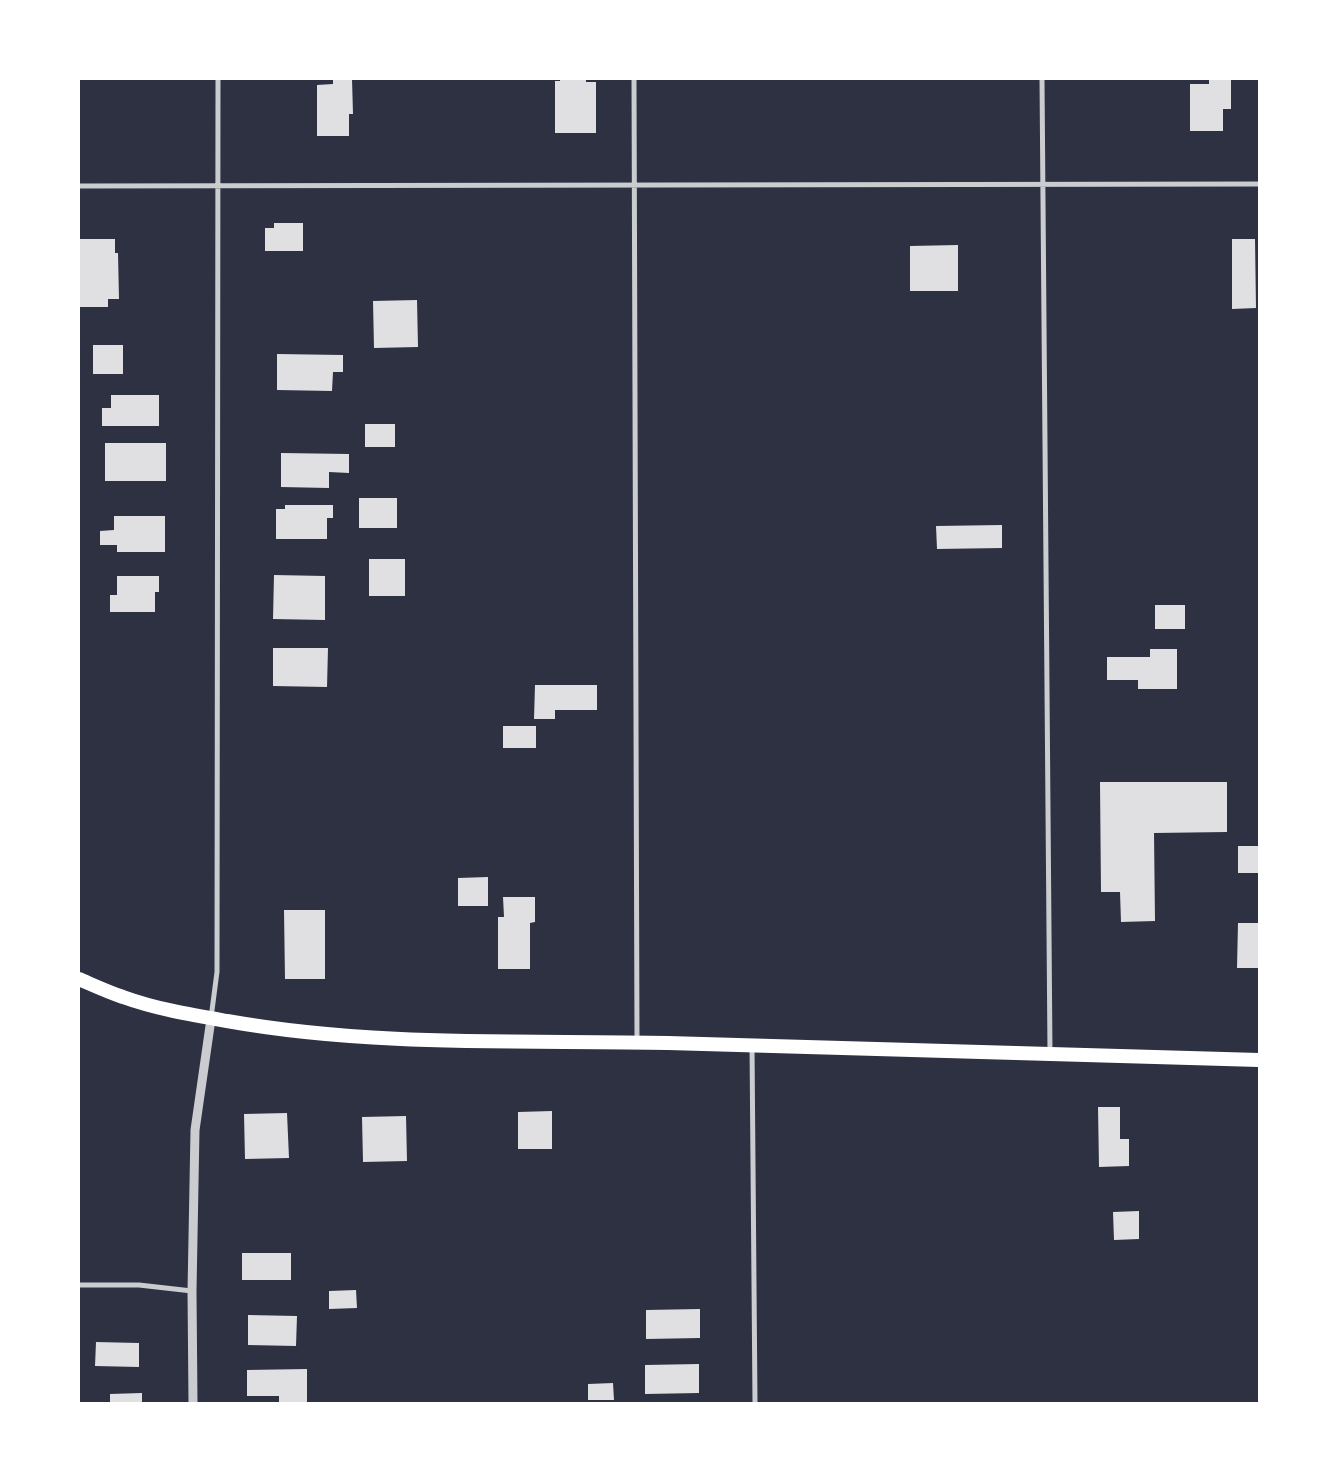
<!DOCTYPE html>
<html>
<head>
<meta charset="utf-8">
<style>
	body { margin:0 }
	#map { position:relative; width:1338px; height:1482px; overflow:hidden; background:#2d3142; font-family:"Zilla Slab",serif }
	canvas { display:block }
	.frame { position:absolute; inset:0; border:80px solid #fff; pointer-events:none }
</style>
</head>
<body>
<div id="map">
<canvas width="1338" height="1482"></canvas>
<div class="frame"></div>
</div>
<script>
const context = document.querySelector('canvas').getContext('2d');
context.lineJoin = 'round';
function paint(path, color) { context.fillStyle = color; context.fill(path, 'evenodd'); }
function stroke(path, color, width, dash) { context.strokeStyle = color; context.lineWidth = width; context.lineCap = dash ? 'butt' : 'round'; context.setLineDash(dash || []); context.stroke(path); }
paint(new Path2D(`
	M333 79H352L353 114H349V136H317V85L333 84Z
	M560 79H586V82H596V133H555V81H560Z
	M1209 79H1231V109H1223V131H1190V84H1209Z
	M274 223H303V251H265V228H274Z
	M79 239H115V253H118L119 299H108V307H79Z
	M1232 239H1255L1256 308 1232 309Z
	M958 245V291H910V246Z
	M417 300 418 347 374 348 373 301Z
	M93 345H123V374H93Z
	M277 354 343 355V372H333L332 391 277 390Z
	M111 395H159V426H102V408H111Z
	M365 424H395V447H365Z
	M105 443H166V481H105Z
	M281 453 349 454V473L329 472V488L281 487Z
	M359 498H397V528H359Z
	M285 505H333V518H327V539H276V509H285Z
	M114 516H165V552H117V545H100V531L114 530Z
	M1002 525V548L937 549 936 526Z
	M369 559H405V596H369Z
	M274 575 325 576V620L273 619Z
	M117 576H159V592H155V612H110V595H117Z
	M1155 605H1185V629H1155Z
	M273 648H328L327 687 273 686Z
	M1150 649H1177V689H1138V680H1107V657H1150Z
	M535 685H597V710H555V719H534Z
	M503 726H536V748H503Z
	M1100 782H1227V832L1154 833 1155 921 1121 922 1120 892H1101Z
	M1238 846H1259V873H1238Z
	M488 877V906H458V878Z
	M503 897H535V922L530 923V969H498V917H504Z
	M284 910H325V979H285Z
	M1238 923H1259V968H1237Z
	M1098 1107H1120V1139H1129V1166L1099 1167Z
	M552 1111V1149H518V1112Z
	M287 1113 289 1158 245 1159 244 1114Z
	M406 1116 407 1161 363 1162 362 1117Z
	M1139 1211V1239L1114 1240 1113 1212Z
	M242 1253H291V1280H242Z
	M356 1290 357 1308 329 1309V1291Z
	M700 1309V1338L646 1339V1310Z
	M248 1315 297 1316 296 1346 248 1345Z
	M96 1342 139 1343V1367L95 1366Z
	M699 1364V1393L645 1394V1365Z
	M307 1369V1403H279V1396H247V1370Z
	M613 1383 614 1400H588V1384Z
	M142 1393V1403H110V1394Z`), '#e0e0e3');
stroke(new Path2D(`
	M634 79 637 1041
	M1042 79 1050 1053
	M79 186 1259 184
	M211 1018 217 972 218 79
	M752 1045 755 1403
	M79 1285H139L192 1291`), '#caccd0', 5);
stroke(new Path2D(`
	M193 1403 192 1291 195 1130 211 1019`), '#caccd0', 9);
stroke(new Path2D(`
	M79 979C93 985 108 992 123 997 156 1009 192 1015 227 1021 373 1047 521 1040 668 1043 865 1047 1062 1056 1259 1060`), '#fff', 14);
</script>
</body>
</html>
